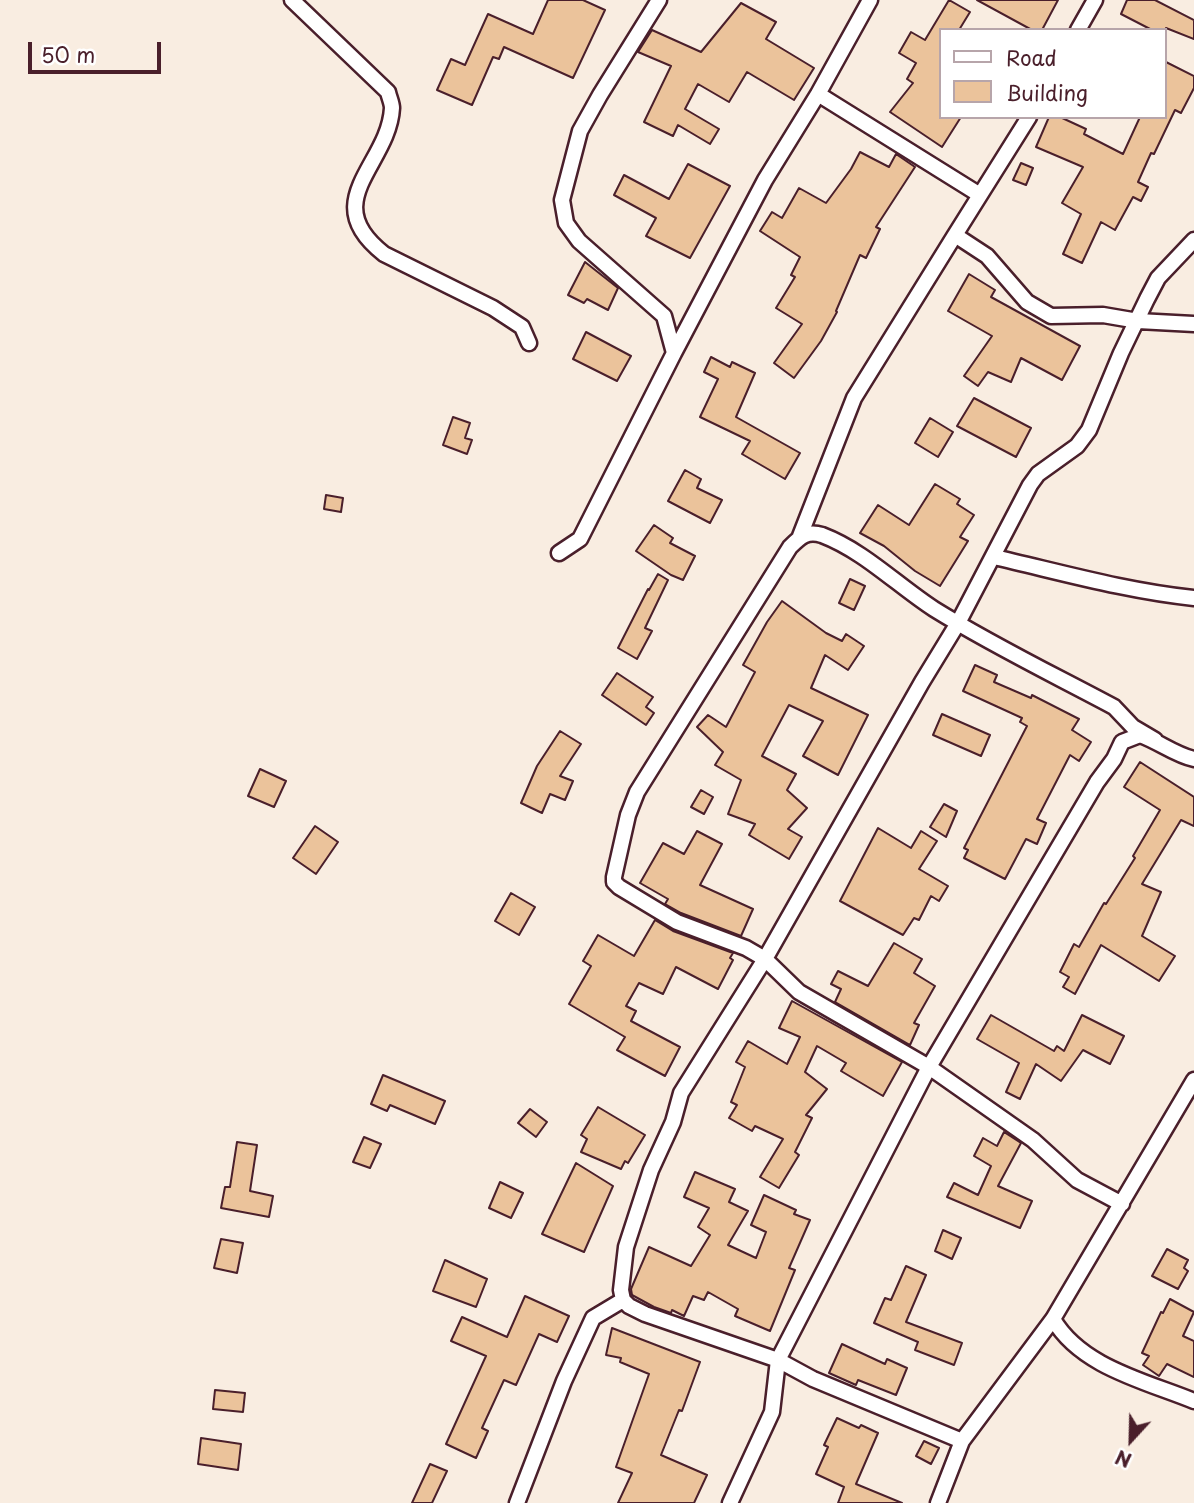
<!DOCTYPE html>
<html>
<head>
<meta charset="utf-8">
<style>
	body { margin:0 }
	#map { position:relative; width:1194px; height:1503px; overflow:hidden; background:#f9ede1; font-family:"Playpen Sans",sans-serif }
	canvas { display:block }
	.legend { position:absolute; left:939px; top:28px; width:228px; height:91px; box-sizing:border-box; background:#fff; border:2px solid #b7a5aa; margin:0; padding:9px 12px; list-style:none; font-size:21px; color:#4a1f2b }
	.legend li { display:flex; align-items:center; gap:14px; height:35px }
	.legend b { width:35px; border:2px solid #b7a5aa }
	.north { position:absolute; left:1096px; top:1405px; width:70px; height:70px; -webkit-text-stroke:5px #fff; paint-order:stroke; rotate:202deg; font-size:19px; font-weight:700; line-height:28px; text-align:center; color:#4a1f2b }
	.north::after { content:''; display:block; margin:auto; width:24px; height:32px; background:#4a1f2b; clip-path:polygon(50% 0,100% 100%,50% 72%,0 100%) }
	.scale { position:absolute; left:28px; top:42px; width:133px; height:32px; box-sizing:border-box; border:4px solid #4a1f2b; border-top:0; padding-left:9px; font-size:21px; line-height:24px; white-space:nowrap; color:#4a1f2b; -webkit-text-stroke:5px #fff; paint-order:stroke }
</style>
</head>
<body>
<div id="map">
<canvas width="1194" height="1503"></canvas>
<ul class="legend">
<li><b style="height:9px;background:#fff"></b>Road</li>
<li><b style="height:19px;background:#ebc39b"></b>Building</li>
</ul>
<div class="north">N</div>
<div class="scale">50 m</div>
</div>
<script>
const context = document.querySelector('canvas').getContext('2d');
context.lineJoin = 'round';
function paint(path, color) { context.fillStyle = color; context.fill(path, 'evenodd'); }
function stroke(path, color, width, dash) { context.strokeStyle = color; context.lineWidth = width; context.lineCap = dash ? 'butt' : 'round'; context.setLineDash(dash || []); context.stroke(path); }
const building = new Path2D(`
	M548 0H583L605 10 573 78 504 47 499 59 493 57 472 105 437 90 451 59 465 65 488 14 533 34Z
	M949 0 970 12 959 30H940V117H961L942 147 890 112 913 83 907 79 916 63 899 53 911 32 925 40Z
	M977 0H1058L1042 30H1032Z
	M1127 0H1155L1194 20V39L1166 28 1165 30H1152L1121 14Z
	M741 3 776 22 766 39 814 68 794 100 747 72 729 102 698 84 685 109 719 129 710 144 678 125 673 136 644 122 671 66 638 52 652 30 701 52Z
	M1164 61 1194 76V88L1181 113 1175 110 1154 154 1151 153 1138 182 1148 187 1141 201 1133 197 1115 230 1101 222 1082 263 1063 254 1081 214 1062 203 1083 167 1036 147 1049 117H1060L1086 129 1084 134 1123 154 1140 117H1164Z
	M860 152 889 167 896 154 915 167 876 227 880 229 866 258 860 255 836 311 837 312 821 341 794 378 774 363 802 324 776 308 795 277 791 275 800 257 760 231 772 212 782 218 799 188 826 203 851 169Z
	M1021 163 1033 168 1026 185 1013 180Z
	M688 164 730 186 690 258 646 236 656 218 614 195 624 175 669 199Z
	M585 262 618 288 608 310 587 299 584 303 568 295Z
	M969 274 995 290 991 297 1080 346 1062 380 1021 358 1011 382 988 372 978 386 964 376 992 336 948 311Z
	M586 332 631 356 617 381 573 359Z
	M711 357 730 367 732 362 755 373 736 417 800 453 785 479 742 454 750 441 700 417 718 379 704 372Z
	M974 398 1031 428 1016 457 957 426Z
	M453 417 470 423 465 438 472 440 467 454 443 445Z
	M930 418 953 432 938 457 915 443Z
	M685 470 701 479 697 488 722 500 710 523 668 501Z
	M935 484 960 499 957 504 974 515 960 537 968 541 940 586 915 571 884 546 860 533 878 505 909 525Z
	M326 495 343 498 341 512 324 509Z
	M654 525 673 538 670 543 695 556 683 580 671 575 636 551Z
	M658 574 668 580 645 628 652 631 637 659 618 648 648 589 649 590Z
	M850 579 865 586 854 610 839 603Z
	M782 601 826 633 842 641 846 634 864 646 848 670 825 655 811 688 868 715 838 775 803 756 823 721 789 705 762 756 796 774 787 790 807 808 788 829 802 837 789 859 749 835 755 824 728 814 741 780 715 765 723 752 697 727 708 715 726 727 755 672 743 665 767 622Z
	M975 665 997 675 994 682 1031 698 1032 695 1079 719 1072 730 1091 742 1079 761 1070 755 1037 819 1046 823 1037 844 1026 839 1005 879 964 858 968 850 964 848 1027 726 1020 722 1022 718 963 691Z
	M617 673 653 697 646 707 654 713 646 725 602 695Z
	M942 714 990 735 981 756 933 735Z
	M560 731 581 744 560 776 573 781 565 800 550 794 542 813 521 803 537 766Z
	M1140 762 1194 797V826L1181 820 1142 884 1161 892 1142 936 1175 956 1159 981 1101 945 1075 994 1063 987 1069 977 1060 972 1074 944 1079 947 1104 903 1106 904 1135 858 1133 856 1160 810 1124 787Z
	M260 769 286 781 274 807 248 796Z
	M701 790 713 797 704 814 691 807Z
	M944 804 957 811 946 837 930 827Z
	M315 826 338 842 316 874 293 858Z
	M878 828 911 848 921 831 937 841 919 869 948 886 939 901 931 896 919 920 914 918 903 935 840 901Z
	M697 831 722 844 700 885 753 909 741 936 681 913 665 904 668 899 640 883 663 843 684 854Z
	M511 893 535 907 519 935 495 921Z
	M655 920 673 931 733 953 730 958 733 960 718 989 676 967 663 994 639 983 626 1006 636 1011 631 1021 680 1047 665 1076 617 1050 625 1037 569 1004 591 966 583 961 598 935 634 956Z
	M894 943 922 959 914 973 935 986 914 1023 919 1025 910 1045 835 1002 841 989 831 984 838 971 868 986Z
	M792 1001 902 1062 883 1096 841 1071 846 1063 817 1046 805 1072 827 1089 806 1115 812 1118 795 1152 799 1155 779 1188 760 1177 783 1139 755 1126 752 1131 729 1118 737 1105 731 1102 745 1067 736 1062 748 1041 787 1064 800 1037 779 1028Z
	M991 1015 1054 1051 1057 1046 1064 1051 1082 1015 1124 1036 1110 1064 1083 1050 1061 1081 1036 1064 1020 1099 1006 1092 1019 1063 977 1039Z
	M383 1075 445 1101 435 1124 390 1105 387 1111 371 1104Z
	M598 1107 645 1135 628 1163 625 1161 621 1169 581 1152 587 1139 581 1135Z
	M530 1109 547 1122 536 1137 518 1123Z
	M1004 1132 1021 1143 998 1186 1032 1201 1020 1228 947 1197 954 1183 978 1195 991 1166 974 1156 983 1138 997 1146Z
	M364 1137 381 1144 370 1168 353 1162Z
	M237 1142 257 1145 250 1191 273 1196 269 1217 221 1208 225 1187H230Z
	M576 1163 613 1186 584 1252 542 1234Z
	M695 1172 735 1189 729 1202 748 1211 728 1245 756 1258 766 1232 751 1225 764 1195 796 1210 794 1214 810 1220 789 1268 795 1270 770 1331 735 1316 738 1309 708 1292 704 1300 693 1296 684 1316 672 1310 671 1313 654 1307 632 1295 631 1289 649 1247 691 1266 710 1235 698 1227 709 1208 684 1197Z
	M500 1182 523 1193 511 1218 489 1208Z
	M943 1230 961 1238 952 1259 935 1251Z
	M221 1239 243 1243 237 1273 214 1268Z
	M1167 1249 1188 1260 1184 1268 1188 1271 1178 1289 1152 1276Z
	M445 1260 487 1279 476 1307 433 1291Z
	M906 1266 926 1275 906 1322 962 1343 954 1365 915 1350 918 1342 874 1323 885 1298 891 1300Z
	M525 1296 569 1316 557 1342 539 1334 516 1385 504 1380 482 1428 488 1431 476 1458 446 1444 486 1356 451 1341 462 1317 507 1337Z
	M1170 1299 1194 1312 1183 1336 1194 1341V1377L1167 1364 1159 1376 1143 1365 1149 1356 1142 1353 1161 1312 1163 1313Z
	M612 1328 700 1362 682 1411 679 1410 661 1455 707 1475 694 1503H618L632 1473 616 1467 649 1374 620 1362 621 1358 606 1355Z
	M842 1344 885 1364 887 1359 907 1368 896 1395 858 1380 856 1385 829 1373Z
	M215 1390 245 1393 243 1412 213 1409Z
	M837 1418 859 1428 861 1425 878 1433 856 1484 902 1503H838L844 1487 816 1474 828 1447 824 1445Z
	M201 1438 241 1444 238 1470 198 1464Z
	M924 1441 939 1448 931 1464 916 1456Z
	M430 1464 447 1471 432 1503H412Z`);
paint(building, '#ebc39b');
stroke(building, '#4a1f2b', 2);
const street = new Path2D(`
	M292 0 388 92C389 97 392 103 392 108 389 165 316 201 384 254L493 308 522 327 529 343
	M1078 30 1095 0
	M818 94 980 195
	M1029 117 955 235 987 256 1027 302 1051 316 1103 315 1138 321 1194 324
	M674 353 765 180 818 94 870 0
	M800 536 854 398 955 235
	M559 553 580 539 674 353 664 316 579 241 566 223 562 200 580 131 600 95 659 0
	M994 557C1060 572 1126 591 1194 598
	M1122 1204 1077 1180 1033 1140 929 1067 799 992 765 959 746 948 677 922 619 887 614 882V877L628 815 637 792 790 547C800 537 807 530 822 535 864 551 897 585 934 609 992 645 1054 675 1114 707L1133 727 1155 740
	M1053 1319C1081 1367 1145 1381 1194 1401
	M962 1441 813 1379 778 1360 645 1314 629 1306 623 1300 621 1290 626 1247 651 1170 673 1122 681 1093 765 959 922 682 958 623 1030 485 1038 474 1077 446 1089 430 1121 353 1147 299 1158 278 1194 240
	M517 1503 564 1381 593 1318 623 1300
	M730 1503 772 1412 778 1360 929 1067 1097 782 1114 759 1122 742 1140 735C1158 741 1175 755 1194 759
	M938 1503 962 1441 1053 1319 1194 1080`);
stroke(street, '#4a1f2b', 19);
stroke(street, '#fff', 14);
</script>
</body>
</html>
